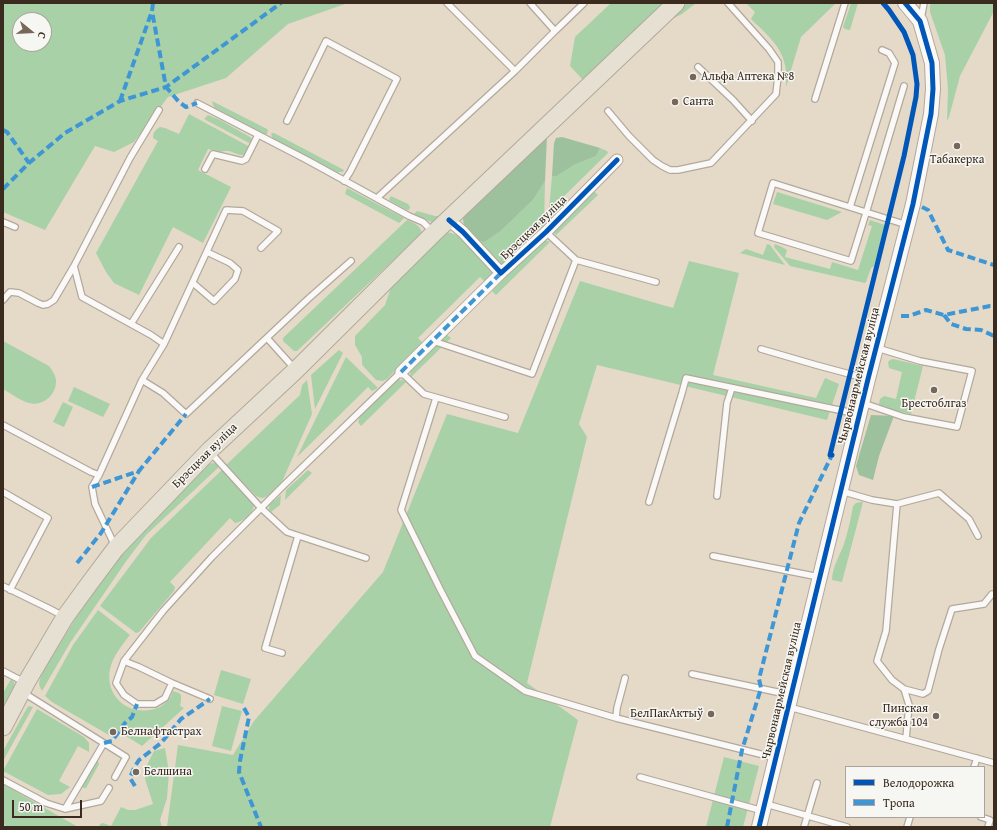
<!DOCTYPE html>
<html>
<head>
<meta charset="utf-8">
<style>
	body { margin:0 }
	#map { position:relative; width:997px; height:830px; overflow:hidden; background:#e5d9c8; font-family:"Gentium Book Plus",serif }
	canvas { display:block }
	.frame { position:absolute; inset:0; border:4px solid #3b2a1e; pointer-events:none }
	.legend { position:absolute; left:845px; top:766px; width:140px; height:52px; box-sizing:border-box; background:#f6f6f2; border:1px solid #aba49d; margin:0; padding:5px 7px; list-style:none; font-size:12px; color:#3b2a1e }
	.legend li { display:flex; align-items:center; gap:8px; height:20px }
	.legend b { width:20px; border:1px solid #aba49d }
	.north { position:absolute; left:12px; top:12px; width:40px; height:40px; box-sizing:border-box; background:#f6f6f2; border:1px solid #aba49d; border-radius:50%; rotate:108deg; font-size:11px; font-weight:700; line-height:16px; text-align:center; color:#3b2a1e }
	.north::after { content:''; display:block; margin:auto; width:14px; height:18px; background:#76675a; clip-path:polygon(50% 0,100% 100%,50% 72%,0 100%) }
	.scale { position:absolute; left:12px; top:800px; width:70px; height:18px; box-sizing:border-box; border:2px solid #3b2a1e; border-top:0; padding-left:5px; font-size:12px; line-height:14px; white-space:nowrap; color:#3b2a1e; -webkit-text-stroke:3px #f6f6f2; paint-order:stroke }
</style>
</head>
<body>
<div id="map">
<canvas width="997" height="830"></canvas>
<div class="frame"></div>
<ul class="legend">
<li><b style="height:5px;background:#0057b8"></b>Велодорожка</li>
<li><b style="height:5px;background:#3e96d5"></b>Тропа</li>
</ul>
<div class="north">С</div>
<div class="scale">50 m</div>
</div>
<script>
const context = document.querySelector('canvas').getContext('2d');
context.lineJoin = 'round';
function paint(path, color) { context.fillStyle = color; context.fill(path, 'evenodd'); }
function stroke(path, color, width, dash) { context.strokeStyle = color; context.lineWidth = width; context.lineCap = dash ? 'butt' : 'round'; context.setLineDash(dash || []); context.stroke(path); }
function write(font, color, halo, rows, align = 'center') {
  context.font = font + ' "Gentium Book Plus",serif'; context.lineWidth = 3; context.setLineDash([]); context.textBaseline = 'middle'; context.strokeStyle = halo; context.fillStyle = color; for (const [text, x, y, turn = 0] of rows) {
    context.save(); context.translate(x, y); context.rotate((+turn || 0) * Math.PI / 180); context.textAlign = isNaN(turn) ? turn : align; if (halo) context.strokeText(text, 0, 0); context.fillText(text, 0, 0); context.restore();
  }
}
paint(new Path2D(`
	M3 3H348L288 24 226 78 168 97 134 142 114 152 95 146 45 230 3 212ZM20 20H44V44H20Z
	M611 3H665L585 82 570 66 575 37Z
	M687 3H696L682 14 672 19Z
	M746 3H836L801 37 786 87C786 80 787 72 785 65 781 45 764 32 751 19L755 12Z
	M851 3H858L850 30 845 29 843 27Z
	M931 3H994V11L960 76 949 117 947 121 948 89 945 55 930 12V6Z
	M212 101 267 129 268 130 267 134H264L215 108 213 105Z
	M189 114 250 147 247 153 244 155H240L229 151H225L220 152 208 149 198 170 231 187 203 243 173 227 139 295 114 283 106 272 96 253 158 141 153 138C153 132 155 130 160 127L165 128 179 134Z
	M208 115 220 120 250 137 252 139 251 144 204 119Z
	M272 133H274L344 170 343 172H337L273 139 272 137 271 134Z
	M600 148 607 151 608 153 559 201 564 206 548 222 552 176H557L574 165 596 156Z
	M476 181 472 191 433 223 414 214 417 211 435 216H440Z
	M545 181 544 228 502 265 496 264 472 238 519 213 533 200Z
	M347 188 404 218 399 223 345 194Z
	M593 190 598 195 556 235 554 232 555 228Z
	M777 192 842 212 827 220 773 204Z
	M391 196 408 204 410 207 409 210H407L390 201 389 199Z
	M407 220C414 223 420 225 422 233L297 351H294L283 341V338Z
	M870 220 885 225 874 266 871 268 866 282 865 283 790 266 774 247 775 244 782 247 787 250 785 257 830 269 832 262 858 270 872 226 868 225Z
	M447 232 458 235 462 239 492 271V275L485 282 480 277 418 338 423 343 387 379 383 381 376 380 364 367 362 364V357L355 345V336L385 305 393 282 443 233Z
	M543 239 550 242 496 295 492 291Z
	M767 244 770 245 785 265 740 253 746 249 763 255Z
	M689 261 739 273 713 375 816 398 825 378 839 384 827 420 597 365 579 424 587 437 527 683 578 720 550 827H167L178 745 233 755 254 721 383 572 447 414 518 433 580 281 673 308Z
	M446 334 451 338 411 377 410 372 411 367Z
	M3 341 49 366C52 370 55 374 56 380 57 394 43 407 29 403 21 401 10 393 3 389Z
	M339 350 343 353 315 409 311 375Z
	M346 357 378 388 372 391 368 387 297 457Z
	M893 359 923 366 911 414 883 408 879 404 880 399 884 396 896 399 902 372 889 368 888 362 890 360Z
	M307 380 312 414 281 484 266 497 262 498 256 496 226 465 300 395 302 385Z
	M398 380H402L406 382 361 426 358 422 360 416Z
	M74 387 110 404 103 417 68 401Z
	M63 402 73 407 64 427 53 422Z
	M213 463 218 464 220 466 146 535 127 560 70 643 42 691C40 687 38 684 40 679 42 670 53 656 58 647 76 618 93 587 115 560L209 464Z
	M223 469 254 503C255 512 243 522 235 523L230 518 170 582 175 587 174 591 139 632 136 633 100 606 151 538Z
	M308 470 312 473 285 500 286 490Z
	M281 495 280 505 271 512 269 510V505Z
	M861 502H863L842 582 832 580C832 568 840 555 844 544 848 531 851 519 853 506L856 503Z
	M98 610 130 635C122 645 113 656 110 669 105 694 125 714 150 710 157 709 165 705 169 699 171 697 172 693 173 691L179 693 181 695V700L180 706 184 708 142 746 118 731 114 738 52 702 45 696 73 645Z
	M221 670 251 679 243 704 214 695Z
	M11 679 14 682 15 686 3 714V693Z
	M29 706 33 707 3 761V751L27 708Z
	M222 706 242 711 231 751 212 746Z
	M37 709 84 737 89 743V752L78 746 59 781 70 787 61 794 48 795 3 771Z
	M165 748 169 772 167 798 160 820 162 827H99L100 824 103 823 111 826 121 807 128 810H135L153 804 145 779 146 767 154 751Z
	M724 757 759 766 743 827H706Z
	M98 761 99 764 86 788H83V785L95 762Z
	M3 784 78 827H5L3 818Z`), '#a8d1a8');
paint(new Path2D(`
	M547 135 545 181 533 200 500 231 484 242 472 238 465 229 463 220 464 212Z
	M562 137 600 148 596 156 574 165 557 176H552L554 143 556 138Z
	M871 415 894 416 879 456 873 480 859 475 856 466Z`), '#9cc19c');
const service = new Path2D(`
	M530 3 555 31 584 3
	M921 19 924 3
	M698 67 733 100 752 121
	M515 71 555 31
	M904 86 866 213 851 261 758 233 773 183C818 197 863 211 907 225
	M815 99 845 3
	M197 103 307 160 409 216 423 222 433 232
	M159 110 130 158 74 266 82 297 151 335 164 344
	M608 111 629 136 653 160 662 166 670 170H678L711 163 776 94 778 76V62L769 49 728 3
	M287 121 326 41 397 79 350 172 344 181
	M205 169 213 154 242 161 246 159 258 135
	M377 198 515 71 447 3
	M850 207 895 63 889 53 882 50
	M3 222 15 227
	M546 232 576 260 656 282
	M193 283 214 301 235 279 238 270 230 263 207 252
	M3 300 10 292 19 293 38 303 43 305 48 304 54 300 74 266
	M131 324 179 247
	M267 338 294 368
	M433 341 532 374 576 260
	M761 349 816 365 868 379
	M142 380 163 393 186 414 308 299 351 261
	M436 398 401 510 440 589 475 656 525 691 616 718 776 758
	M863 403 904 417 957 427 972 371 920 361 877 348
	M3 425 91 472 99 475 92 487 95 504 115 546
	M210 452 261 508 287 532 366 558
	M99 475 142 380 164 344 226 210 243 211 278 231 261 248
	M841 491 872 500 897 504 939 493 969 519 978 536
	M3 492 48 518 10 590
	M717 496 727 403 732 388
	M649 502 682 393 686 378 858 414
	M897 504 886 631 877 661 892 680 904 689 909 705 906 739
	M713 556 819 577
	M3 586 50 609 63 616
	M282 653 265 648 298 536
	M124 661 139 667 172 683 165 698 155 704H137L124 695 116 683 124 661 163 611 212 557 284 485 401 372 424 394 505 417
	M3 671 24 682
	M692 674 791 695
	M172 683 210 699
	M904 689 923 694 928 691 939 649 952 609 984 604 992 594 994 595
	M24 693 126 757 115 777
	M789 707 994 763
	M616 718 617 708 625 678
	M974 767 977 758
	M640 777 763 811
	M3 780 46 803 65 809 101 801 109 788
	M766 804 847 827
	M65 809 104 743
	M981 817 990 820 988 827
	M804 827 817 783
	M907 827 910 817`);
const minor = new Path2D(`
	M449 220 463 232 501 273 546 232 617 160
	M401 372 501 273`);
const tertiary = new Path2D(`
	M759 827 868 379 913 204 931 114 933 89 932 63 920 21 905 3`);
const primary = new Path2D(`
	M3 727 26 683 65 617 89 584 116 548 209 451 296 370 434 233 676 3`);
stroke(service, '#b2a99d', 8);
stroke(minor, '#b2a99d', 13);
stroke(tertiary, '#b2a99d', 16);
stroke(primary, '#b2a99d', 19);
stroke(service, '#fbf9f7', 5.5);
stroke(minor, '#fbf9f7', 11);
stroke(tertiary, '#fbf9f7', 14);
stroke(primary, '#e6e0d2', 17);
stroke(new Path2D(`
	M153 3 152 11 166 87 179 102 186 107 197 103
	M120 101 152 11
	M3 130 7 132 29 163
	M3 189 29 163 65 133 120 101 166 87 281 3
	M922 207 928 210 948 250 994 265
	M944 315 951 324 966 329 981 330 994 336
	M901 316H909L926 310 944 315 990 306H994
	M401 372 501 273
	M92 487 139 471 186 414
	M77 563 101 533 139 471
	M244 708 249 717 240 761 239 772 261 827
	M104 743 112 741 125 723 132 717 137 704
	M135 786 130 778 134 768 139 760 161 743 181 719 210 699
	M727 827 742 750 761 688 759 679 799 523 832 455`), '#3e96d5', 4, [8, 4]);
stroke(new Path2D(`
	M449 220 463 232 501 273 546 232 617 160
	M832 455H830L904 156 916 97 917 84 913 55 904 32 889 10 883 3
	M759 827 868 379 913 204 931 114 933 89 932 63 920 21 905 3`), '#0057b8', 5);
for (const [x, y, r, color] of [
	[693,77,4,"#76675a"],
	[675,102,4,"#76675a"],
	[957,146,4,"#76675a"],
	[934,390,4,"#76675a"],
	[711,714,4,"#76675a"],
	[936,716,4,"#76675a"],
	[113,732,4,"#76675a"],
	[136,772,4,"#76675a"]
]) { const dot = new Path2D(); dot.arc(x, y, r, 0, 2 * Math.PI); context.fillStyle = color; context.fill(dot); stroke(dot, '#f6f6f2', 1.5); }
write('12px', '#3b2a1e', '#f6f6f2', [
	["Альфа Аптека №8",701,77],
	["Санта",683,102],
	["Табакерка",957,160,"center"],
	["Брестоблгаз",934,404,"center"],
	["Пинская",928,709,"right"],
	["служба 104",928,723,"right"],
	["БелПакАктыў",703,714,"right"],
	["Белнафтастрах",121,732],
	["Белшина",144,772]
], 'left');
write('12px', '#3b2a1e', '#f6f6f2', [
	["Брэсцкая вуліца",534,228,-44],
	["Чырвонаармейская вуліца",859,376,-76],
	["Брэсцкая вуліца",205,456,-45],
	["Чырвонаармейская вуліца",782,691,-77]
]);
</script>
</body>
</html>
